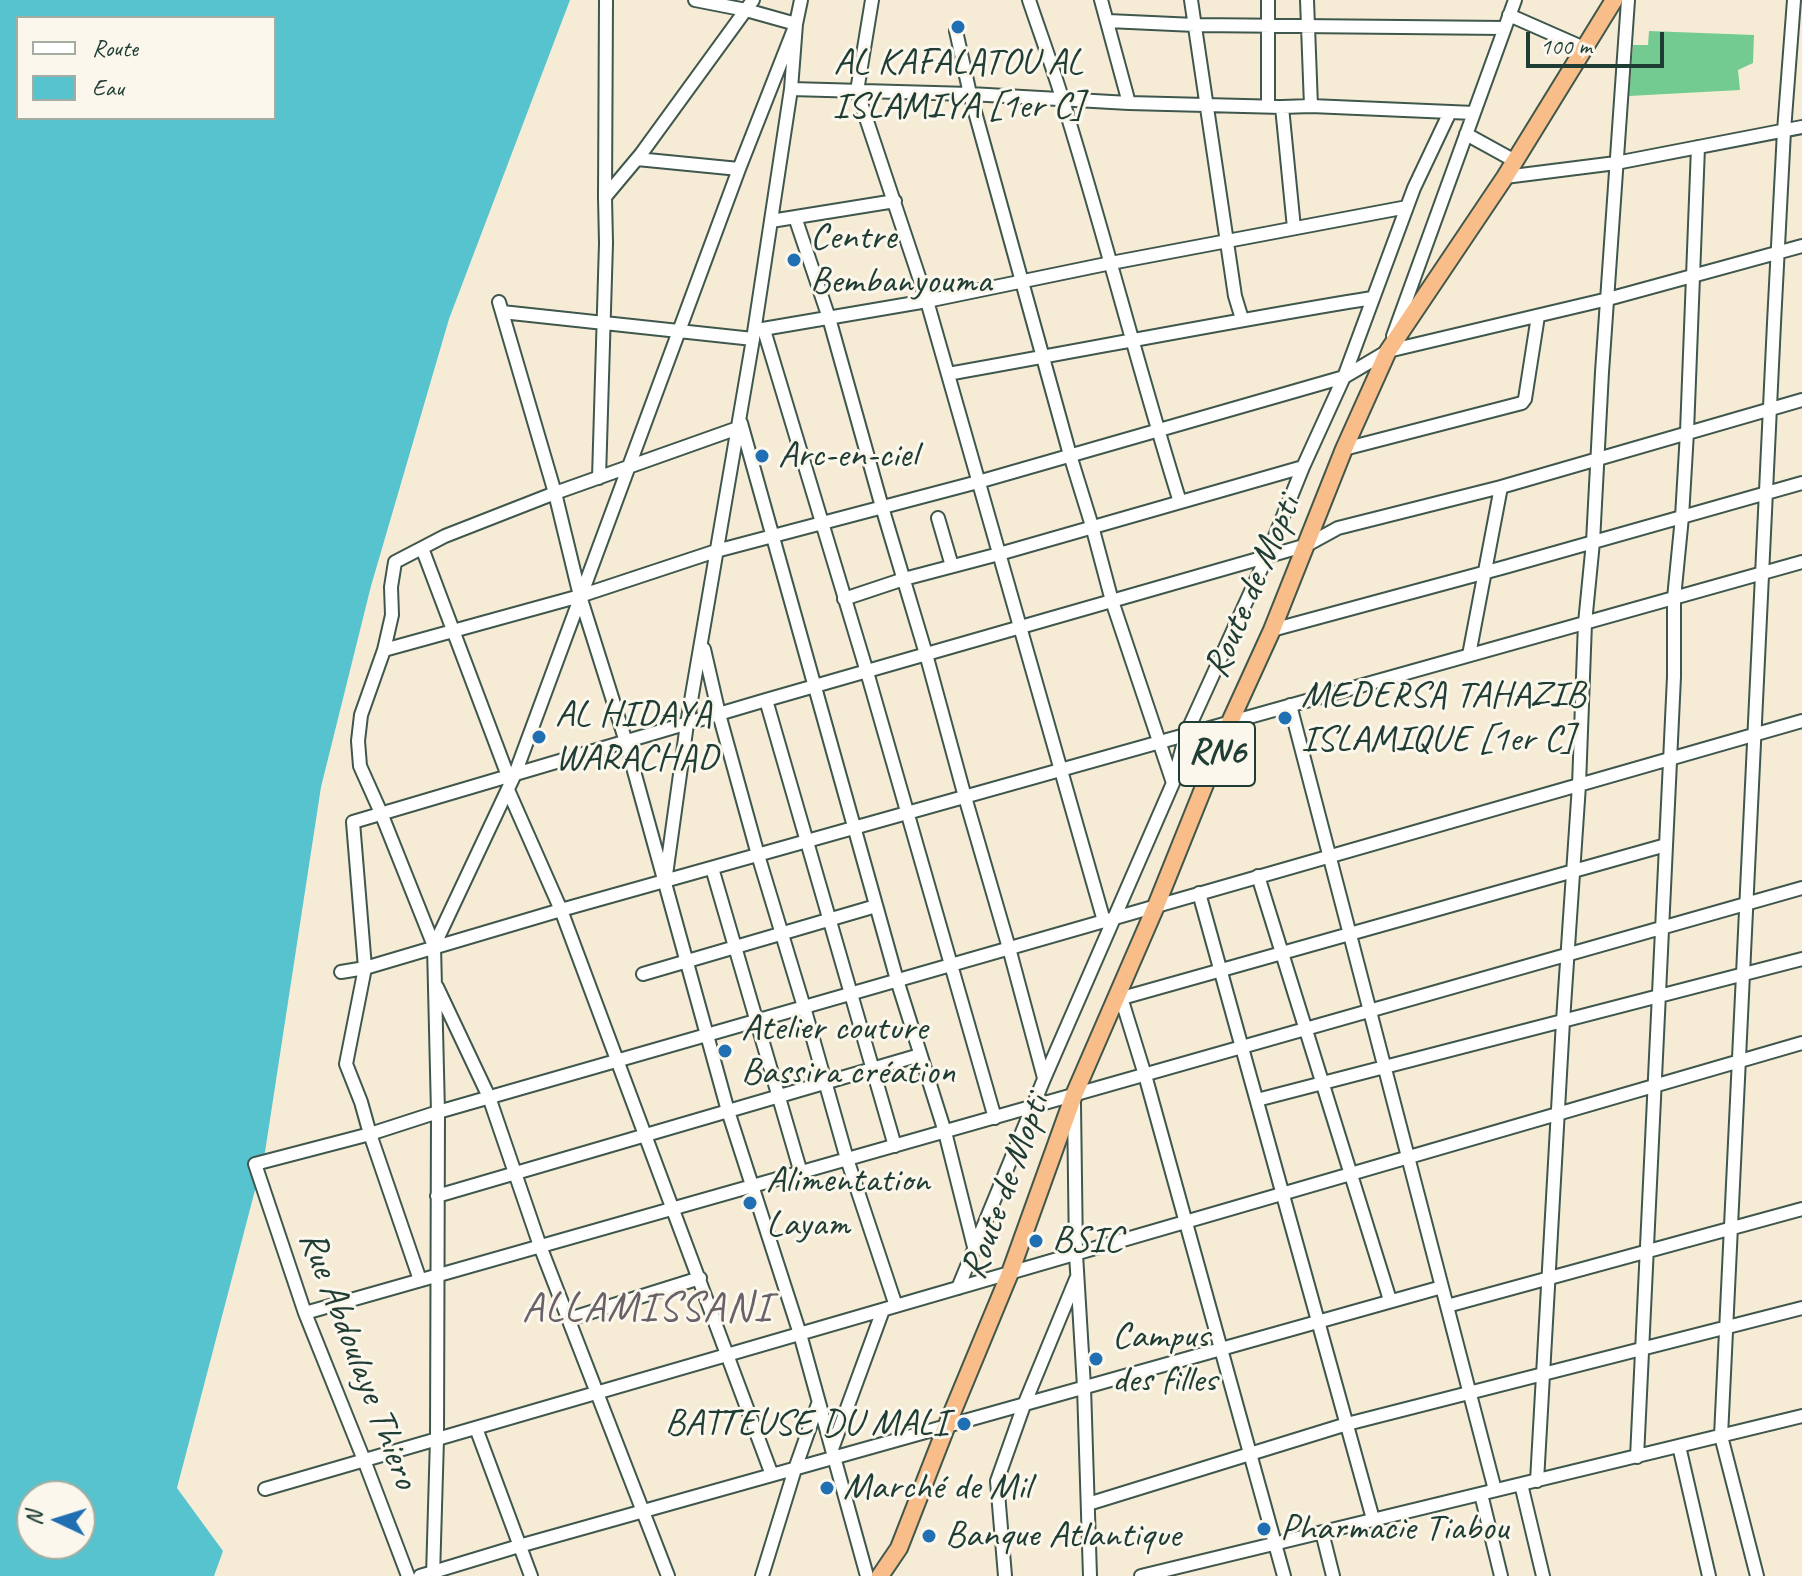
<!DOCTYPE html>
<html>
<head>
<meta charset="utf-8">
<style>
	body { margin:0 }
	#map { position:relative; width:1802px; height:1576px; overflow:hidden; background:#f6ecd6; font-family:Caveat,sans-serif }
	canvas { display:block }
	.legend { position:absolute; left:16px; top:16px; width:260px; height:104px; box-sizing:border-box; background:#fbf7ec; border:2px solid #a3ada2; margin:0; padding:10px 14px; list-style:none; font-size:24px; color:#1f3d34 }
	.legend li { display:flex; align-items:center; gap:16px; height:40px }
	.legend b { width:40px; border:2px solid #a3ada2 }
	.north { position:absolute; left:16px; top:1480px; width:80px; height:80px; box-sizing:border-box; background:#fbf7ec; border:2px solid #a3ada2; border-radius:50%; rotate:274deg; font-size:22px; font-weight:700; line-height:32px; text-align:center; color:#1f3d34 }
	.north::after { content:''; display:block; margin:auto; width:28px; height:36px; background:#1f6fb2; clip-path:polygon(50% 0,100% 100%,50% 72%,0 100%) }
	.scale { position:absolute; left:1526px; top:32px; width:138px; height:36px; box-sizing:border-box; border:4px solid #1f3d34; border-top:0; padding-left:10px; font-size:24px; line-height:28px; white-space:nowrap; color:#1f3d34; -webkit-text-stroke:6px #fbf7ec; paint-order:stroke }
</style>
</head>
<body>
<div id="map">
<canvas width="1802" height="1576"></canvas>
<ul class="legend">
<li><b style="height:10px;background:#fff"></b>Route</li>
<li><b style="height:22px;background:#57c3cf"></b>Eau</li>
</ul>
<div class="north">N</div>
<div class="scale">100 m</div>
</div>
<script>
const context = document.querySelector('canvas').getContext('2d');
context.lineJoin = 'round';
function paint(path, color) { context.fillStyle = color; context.fill(path, 'evenodd'); }
function stroke(path, color, width, dash) { context.strokeStyle = color; context.lineWidth = width; context.lineCap = dash ? 'butt' : 'round'; context.setLineDash(dash || []); context.stroke(path); }
function write(font, color, halo, rows, align = 'center') {
  context.font = font + ' Caveat,sans-serif'; context.lineWidth = 6; context.setLineDash([]); context.textBaseline = 'middle'; context.strokeStyle = halo; context.fillStyle = color; for (const [text, x, y, turn = 0] of rows) {
    context.save(); context.translate(x, y); context.rotate((+turn || 0) * Math.PI / 180); context.textAlign = isNaN(turn) ? turn : align; if (halo) context.strokeText(text, 0, 0); context.fillText(text, 0, 0); context.restore();
  }
}
paint(new Path2D(`
	M1649 31 1754 35 1753 63 1738 70 1740 90 1629 96 1633 45H1648Z`), '#73cb91');
paint(new Path2D(`
	M0 0H570L449 319 371 586 321 787 265 1152 177 1488 223 1551 214 1576H0ZM18 18H274V118H18ZM32 1496H80V1544H32Z`), '#57c3cf');
const minor = new Path2D(`
	M872 0 857 91 927 301 1104 921
	M1029 0C1040 33 1052 65 1062 98 1104 232 1138 368 1180 502
	M1101 0 1129 103
	M1191 0 1235 296 1242 319
	M1307 0 1311 106
	M1509 15 1584 48
	M1108 21 1195 25 1505 28
	M956 31 970 94 1070 455 1092 526 1112 601 1173 783
	M791 89 970 94 1129 103 1282 107 1311 106 1474 113
	M1268 106V0
	M1282 107 1294 228
	M1466 134 1515 161
	M637 159 739 169
	M1505 177 1616 163 1802 127
	M605 197 606 0
	M795 217 829 318 882 507 926 654 965 797 1009 948 1044 1078
	M771 221 895 201
	M499 302 555 493 580 596 626 742 728 1111 800 1334 867 1576
	M502 312 753 339
	M757 330 927 301 1111 263 1407 207
	M764 330 867 672 995 1118
	M1393 336 1515 0
	M948 374C1089 349 1230 321 1372 298
	M741 423 897 980 945 1132 974 1247
	M1344 449 1522 403 1525 399 1538 316
	M599 478 606 243 605 197 641 154 753 0
	M938 518 952 566
	M422 548 508 776
	M844 599 904 579 999 554 1303 467
	M1272 630 1505 567 1802 483
	M704 649 719 714 758 855 804 1007 847 1159 896 1306
	M384 650 580 596 716 551 978 482 1344 377 1388 351 1608 299 1802 246
	M1469 655 1501 487
	M766 700 895 1146
	M1290 705 1495 1490
	M508 790 561 910 772 1475
	M712 868 801 1173
	M666 875 687 724 753 339 791 89 796 24 746 10 695 0
	M1258 876 1390 1300
	M1199 893 1373 1519
	M434 946 381 813 360 766 358 741 361 715 384 650 392 615 391 587 395 562 445 536 555 493 738 428
	M341 972 365 968 561 910 1802 562
	M643 974 876 906
	M437 987 489 1097 540 1246 668 1576
	M1119 991 1145 1075 1284 1576
	M1122 998 1666 845
	M1257 1100 1802 959
	M1074 1104 1076 1254 1084 1387 1090 1576
	M437 1196 920 1055
	M420 1280 370 1134 361 1102 346 1064 365 968 353 822 766 700 1307 545 1338 528 1501 487 1802 400
	M958 1288 1044 1079 1173 783 1186 734 1267 556 1303 467 1344 377 1414 188 1450 112
	M1447 1306 1802 1209
	M305 1313 1802 888
	M569 1319 700 1278
	M476 1428 531 1576
	M1679 1446 1709 1576
	M832 1449 883 1310
	M1637 1457 1674 677V598L1682 517 1687 432 1698 147
	M1537 1481 1563 1021 1579 785 1585 623 1593 542 1602 372 1628 0
	M1521 1484 1543 1576
	M265 1489 1802 1043
	M1481 1494 1501 1576
	M1088 1504 1347 1424 1802 1308
	M1322 1532 1333 1576
	M408 1576 364 1460 305 1313 255 1164 370 1134 438 1112 1802 721
	M420 1576 519 1546 1442 1287
	M433 1576 437 1439 438 1112 434 946 515 774 739 169 796 24 801 0
	M762 1576 795 1469 818 1404
	M1005 1576 997 1481 1024 1405 1076 1279
	M1141 1576 1802 1416
	M1757 1576 1721 1436 1774 323 1784 131 1794 0`);
const highway = new Path2D(`
	M880 1576 899 1548 947 1425 1010 1273 1074 1095 1156 906 1230 722 1272 630 1344 449 1388 351 1505 177 1614 0`);
stroke(minor, '#3f574c', 16);
stroke(highway, '#3f574c', 20);
stroke(minor, '#fff', 12);
stroke(highway, '#f8bd89', 16);
for (const [x, y, r, color] of [
	[958,27,8,"#1f6fb2"],
	[794,260,8,"#1f6fb2"],
	[762,456,8,"#1f6fb2"],
	[1285,718,8,"#1f6fb2"],
	[539,737,8,"#1f6fb2"],
	[725,1051,8,"#1f6fb2"],
	[750,1203,8,"#1f6fb2"],
	[1036,1241,8,"#1f6fb2"],
	[1096,1359,8,"#1f6fb2"],
	[964,1424,8,"#1f6fb2"],
	[827,1488,8,"#1f6fb2"],
	[1264,1529,8,"#1f6fb2"],
	[929,1536,8,"#1f6fb2"]
]) { const dot = new Path2D(); dot.arc(x, y, r, 0, 2 * Math.PI); context.fillStyle = color; context.fill(dot); stroke(dot, '#fbf7ec', 3); }
for (const [x, y, w] of [
	[1217,754,76]
]) { const box = new Path2D(); box.roundRect(x - w / 2, y - 32, w, 64, 6); context.fillStyle = '#fbf7ec'; context.fill(box); stroke(box, '#1f3d34', 2); }
write('bold 36px', '#1f3d34', null, [
	["RN6",1217,754]
]);
write('38px', '#1f3d34', '#fbf7ec', [
	["AL KAFALATOU AL",958,63,"center"],
	["ISLAMIYA [1er C]",958,107,"center"],
	["Centre",810,238],
	["Bembanyouma",810,282],
	["Arc-en-ciel",778,456],
	["MEDERSA TAHAZIB",1301,696],
	["ISLAMIQUE [1er C]",1301,740],
	["AL HIDAYA",555,715],
	["WARACHAD",555,759],
	["Atelier couture",741,1029],
	["Bassira création",741,1073],
	["Alimentation",766,1181],
	["Layam",766,1225],
	["BSIC",1052,1241],
	["Campus",1112,1337],
	["des filles",1112,1381],
	["BATTEUSE DU MALI",948,1424,"right"],
	["Marché de Mil",843,1488],
	["Pharmacie Tiabou",1280,1529],
	["Banque Atlantique",945,1536]
], 'left');
write('38px', '#1f3d34', '#fbf7ec', [
	["Route de Mopti",1253,587,-67],
	["Route de Mopti",1006,1187,-70],
	["Rue Abdoulaye Thiero",358,1360,69]
]);
context.letterSpacing = '2px';
write('42px', '#686168', '#fbf7ec', [
	["ALLAMISSANI",647,1309]
]);
context.letterSpacing = '0px';
</script>
</body>
</html>
